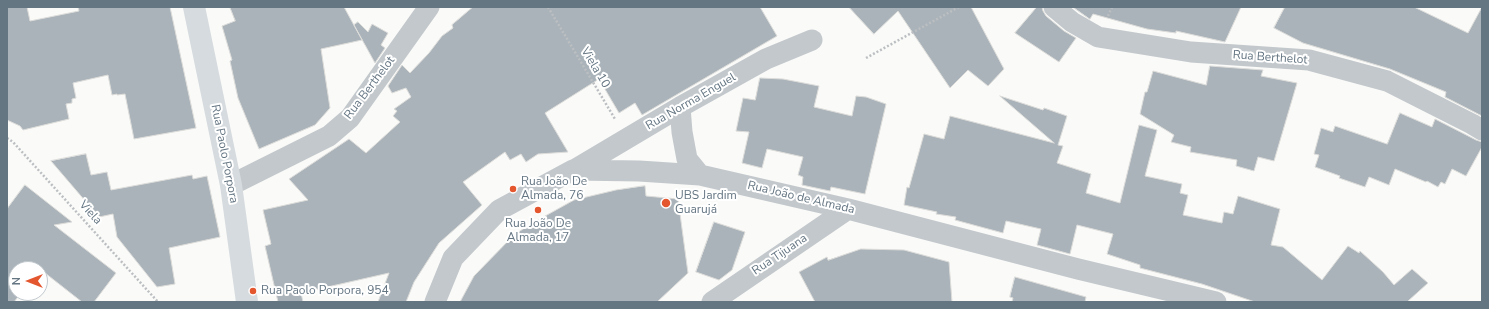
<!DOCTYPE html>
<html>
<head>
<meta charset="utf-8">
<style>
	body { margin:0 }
	#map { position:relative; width:1489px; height:309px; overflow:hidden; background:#fafaf8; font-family:"Nunito Sans",sans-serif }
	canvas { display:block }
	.frame { position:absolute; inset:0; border:8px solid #657683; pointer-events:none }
	.north { position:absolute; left:8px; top:261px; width:40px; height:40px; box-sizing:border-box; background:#fff; border:1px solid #c1c8cd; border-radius:50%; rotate:270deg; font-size:11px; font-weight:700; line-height:16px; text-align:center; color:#657683 }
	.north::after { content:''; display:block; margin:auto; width:14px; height:18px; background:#e4572e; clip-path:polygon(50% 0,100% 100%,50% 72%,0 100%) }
</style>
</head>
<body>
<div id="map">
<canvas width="1489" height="309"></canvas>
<div class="frame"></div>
<div class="north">N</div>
</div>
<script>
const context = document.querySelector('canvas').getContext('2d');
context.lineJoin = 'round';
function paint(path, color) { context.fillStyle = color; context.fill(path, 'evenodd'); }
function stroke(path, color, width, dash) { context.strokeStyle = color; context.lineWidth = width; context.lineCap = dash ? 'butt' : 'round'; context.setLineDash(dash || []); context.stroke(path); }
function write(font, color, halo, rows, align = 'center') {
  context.font = font + ' "Nunito Sans",sans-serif'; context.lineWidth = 4; context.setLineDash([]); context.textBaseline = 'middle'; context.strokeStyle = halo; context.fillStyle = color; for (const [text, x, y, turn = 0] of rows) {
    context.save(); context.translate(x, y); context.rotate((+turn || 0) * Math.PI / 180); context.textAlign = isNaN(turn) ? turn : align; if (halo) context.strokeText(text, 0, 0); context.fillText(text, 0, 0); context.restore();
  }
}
const building = new Path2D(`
	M7 7H27L30 21 79 11 78 7H170L196 128 134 139 125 94 117 95V94L112 95 108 75 73 83 76 98 72 99V103L66 104 69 119 23 130 20 126 7 120Z
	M230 7H344L362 40 321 49 330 108 315 125 259 149 238 98 230 61 232 60 222 26 235 21Z
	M473 7H760L777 36 642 115 635 103 619 113 599 79 545 113 568 152 538 154 526 162 521 154 510 160 505 152 463 182 482 205 439 243 414 282 406 302H378L389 273 301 293 303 302H278L265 246 271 244 263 210 308 200 289 179 349 139 366 153 400 122 393 116 397 111 394 109 411 97 406 88 392 93 388 86 402 65 410 73 429 53 442 36 453 28 452 25Z
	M849 7H971L1004 69 988 86 968 70 950 88 898 11 874 34Z
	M1037 7H1042L1043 11 1046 16 1064 31 1076 38 1059 62 1015 33Z
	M1073 7H1241L1225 42 1176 31V33L1147 29 1093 14 1090 19Z
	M1285 7H1414L1468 33 1482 7V116L1445 97 1446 92 1390 69 1303 43 1274 28Z
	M358 22 368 32 372 24 388 33 381 45 385 48 375 63 354 25Z
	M1210 66 1263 70 1261 76 1297 83 1274 161 1258 157 1254 171 1236 166 1237 160 1190 152 1191 147 1171 142 1174 135 1140 114 1145 92H1147L1153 71 1206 85Z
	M760 78 783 79 819 86 814 107 852 116 856 96 866 97 886 104 865 194 831 187 830 191 802 185 803 177 798 175 803 157 767 149 762 168 742 163 749 132 736 131 743 98 755 100Z
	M1000 96 1043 110 1044 108 1067 116 1058 145 1063 146 1057 163 1091 174 1086 193 1120 203 1139 125 1157 130 1145 176 1182 184 1180 193 1188 195 1183 215 1222 223 1224 212 1233 214 1238 196 1280 209 1271 245 1283 247 1322 280 1348 246 1359 253 1360 251 1383 272 1394 285 1412 269 1428 283 1408 301 1409 302H1255L1202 284 1140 268V265L1107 254 1113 234 1077 225 1070 254 1037 245 1041 229 1006 221 1003 233 955 220 956 217 936 214 937 212 904 205 907 187 909 188 924 134 944 139 950 116 1054 143Z
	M1400 113 1432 127 1435 119 1476 140 1482 142V147L1466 176 1452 169 1445 184 1441 182 1438 187 1427 181 1426 182 1395 169 1389 185 1369 177 1365 187 1339 178 1340 176 1315 167 1319 155 1314 154 1321 128 1333 132 1335 126 1387 144Z
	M86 154 91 175 107 172 111 190 192 175 193 179 207 176 220 237 169 248 175 284 157 287 117 237 113 214 99 217 51 161Z
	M25 185 72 222 54 225 116 273 94 302H82L40 269H16V293H21L14 302H7V209Z
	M645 186 646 196 678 199 688 273 657 302H460L474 276 514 235 529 225 574 200 616 190Z
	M714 222 745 232 732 270 719 280 696 272Z
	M861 249 904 250 949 262 952 302H815L799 272 827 257 828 260Z
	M1015 277 1086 297 1085 302H1012L1013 298 1010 297Z`);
paint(building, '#aab3b9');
stroke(building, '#dcdcda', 1);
stroke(new Path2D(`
	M548 7 615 119
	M1108 16 1112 7
	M866 58 959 7
	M7 138 13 142 158 302`), '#bbbfc2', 2.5, [2, 2]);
stroke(new Path2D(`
	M1054 7 1072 22 1098 37 1191 52 1309 60 1387 81 1472 124 1482 130
	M680 107 682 132 687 159 700 175
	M574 170 680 107 766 59 812 40
	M231 185 329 136 350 118 429 7
	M435 302 453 258 499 210 573 170 639 171 700 175 848 209 1078 269 1216 302
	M712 302 848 209`), '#c3c8cc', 21);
stroke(new Path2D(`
	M194 7 231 185 247 302`), '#d6dbdf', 22);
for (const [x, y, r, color] of [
	[513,189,4,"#e4572e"],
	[666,203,5,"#e4572e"],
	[538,210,4,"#e4572e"],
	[253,291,4,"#e4572e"]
]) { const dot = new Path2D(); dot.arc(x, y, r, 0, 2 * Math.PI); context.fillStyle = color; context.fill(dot); stroke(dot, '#fff', 1.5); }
write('12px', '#657683', '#fff', [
	["Rua Berthelot",1270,58,4],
	["Viela 10",595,68,59],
	["Rua Berthelot",370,88,-53],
	["Rua Norma Enguel",691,102,-30],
	["Rua Paolo Porpora",224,154,79],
	["Rua João de Almada",801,198,13],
	["Viela",90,213,48],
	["Rua Tijuana",780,255,-34]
]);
write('12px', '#657683', '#fff', [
	["Rua João De",521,182],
	["Almada, 76",521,196],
	["UBS Jardim",675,196],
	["Guarujá",675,210],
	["Rua João De",538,224,"center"],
	["Almada, 17",538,238,"center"],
	["Rua Paolo Porpora, 954",261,291]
], 'left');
</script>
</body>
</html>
